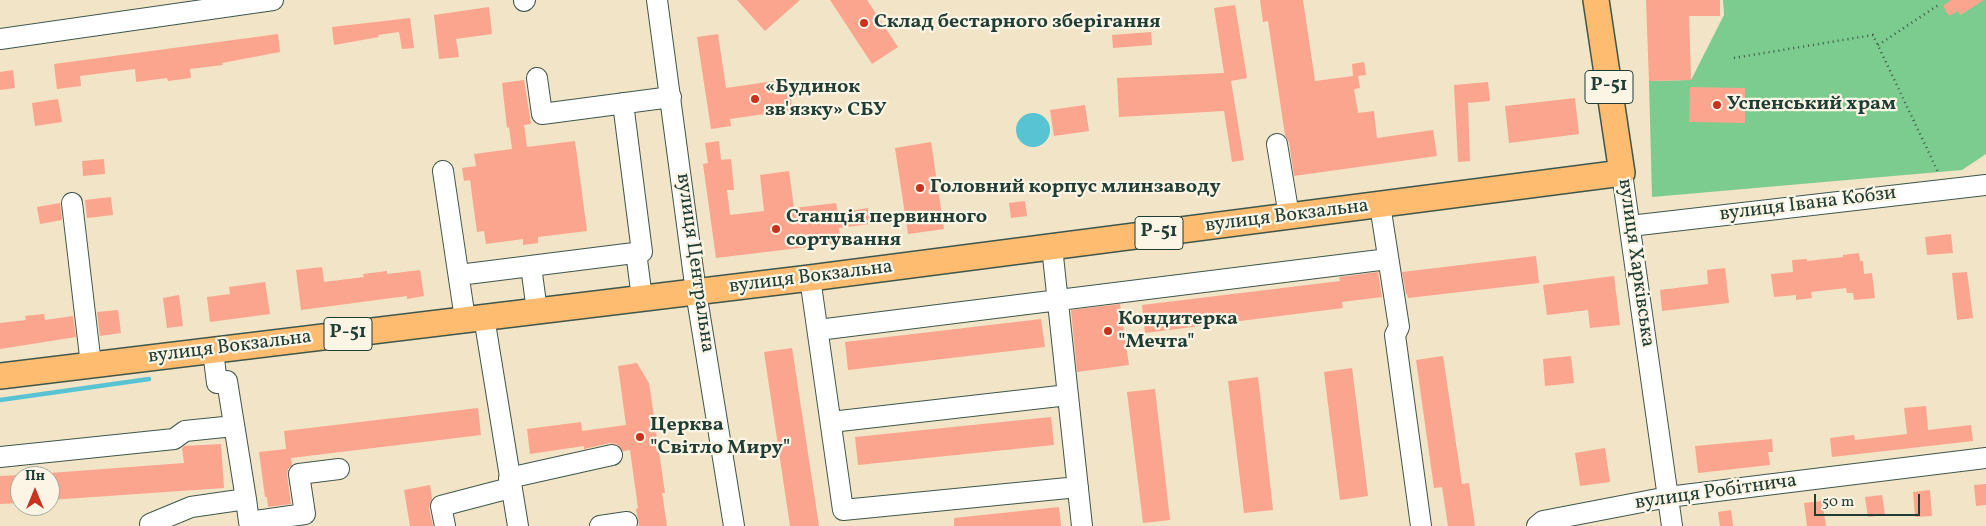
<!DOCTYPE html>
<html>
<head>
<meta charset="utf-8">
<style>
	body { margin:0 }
	#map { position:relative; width:1986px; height:526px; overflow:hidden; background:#f2e4c7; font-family:Vollkorn,serif }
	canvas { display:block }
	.north { position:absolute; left:10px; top:466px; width:50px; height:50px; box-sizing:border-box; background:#fcf5e5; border:1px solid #a4ab9e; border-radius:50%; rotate:0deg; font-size:14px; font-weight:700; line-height:20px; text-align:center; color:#1f3d34 }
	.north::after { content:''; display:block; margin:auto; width:18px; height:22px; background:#c8321e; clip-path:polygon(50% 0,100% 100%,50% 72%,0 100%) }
	.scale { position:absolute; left:1814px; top:494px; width:106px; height:22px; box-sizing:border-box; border:2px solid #1f3d34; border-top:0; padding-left:6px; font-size:15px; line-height:18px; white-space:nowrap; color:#1f3d34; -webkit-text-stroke:4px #fcf5e5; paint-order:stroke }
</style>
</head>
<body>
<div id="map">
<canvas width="1986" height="526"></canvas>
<div class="north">Пн</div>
<div class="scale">50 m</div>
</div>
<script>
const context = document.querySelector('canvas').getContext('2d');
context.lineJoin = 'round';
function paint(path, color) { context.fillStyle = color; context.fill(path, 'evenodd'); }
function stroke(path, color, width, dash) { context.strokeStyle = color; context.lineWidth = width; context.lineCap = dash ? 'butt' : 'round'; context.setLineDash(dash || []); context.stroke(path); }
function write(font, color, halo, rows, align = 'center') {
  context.font = font + ' Vollkorn,serif'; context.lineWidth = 4.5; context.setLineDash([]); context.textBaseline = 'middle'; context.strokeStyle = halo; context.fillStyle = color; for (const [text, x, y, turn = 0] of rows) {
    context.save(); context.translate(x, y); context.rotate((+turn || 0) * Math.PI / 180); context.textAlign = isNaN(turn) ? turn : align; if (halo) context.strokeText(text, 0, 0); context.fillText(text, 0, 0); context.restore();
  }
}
paint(new Path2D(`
	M1723 0H1986V154L1962 170 1652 197 1649 81 1691 80 1724 15Z`), '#7bcc8e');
paint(new Path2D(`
	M1016 130a17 17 0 1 1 34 0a17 17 0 1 1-34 0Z`), '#58c3d2');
stroke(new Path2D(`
	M0 400 149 379`), '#58c3d2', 4.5);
paint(new Path2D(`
	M737 0H800L765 31Z
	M830 0H867L898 47 872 64Z
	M1260 0H1303L1315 81 1353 76 1352 64 1364 62 1366 75 1358 76 1360 88 1354 89 1358 113 1374 111 1377 138 1433 130 1437 156 1294 176 1289 142 1285 135 1268 21 1263 22Z
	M1646 0H1720V16H1689L1691 80 1649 81Z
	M1951 0H1984L1960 15 1958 11 1949 16 1943 6Z
	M1235 5 1247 78 1231 81 1244 160 1232 162 1224 111 1119 117 1117 78 1224 73 1214 8Z
	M489 7 492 34 456 39 459 57 439 59 434 15Z
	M410 18 414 48 402 49 399 32 378 35 379 37 334 45 332 27Z
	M1151 32 1152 45 1113 48 1112 35Z
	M278 34 280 52 222 63 223 65 190 69 191 78 168 81 167 78 136 82 135 69 80 76 81 86 57 89 54 64Z
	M718 34 726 88 788 79 789 86 796 85 798 96 791 97 792 110 730 119 731 126 711 129 697 37Z
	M13 70 15 88 0 90V72Z
	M524 80 531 124 524 125 527 147 575 141 587 231 538 237V243L523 245V239L486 244 484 231 477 232 470 180 464 181 462 168 476 166 474 154 512 149 509 127 507 128 502 83Z
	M1488 82 1490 101 1468 103 1470 161 1458 162 1454 85Z
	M1690 87 1745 88V123L1689 122Z
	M1575 98 1579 134 1509 143 1505 106Z
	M58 99 62 122 35 126 32 103Z
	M1085 105 1089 131 1054 136 1050 110Z
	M719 141 721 160 731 159 734 190H727L730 215 764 211 760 175 789 171 794 208 836 203 838 213 868 208 870 224 839 228 841 243 716 258 703 164 708 163 705 143Z
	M931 142 944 229 908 234 895 148Z
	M104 159 105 174 83 176 82 161Z
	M111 197 113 215 87 218 85 200Z
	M1025 201 1027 216 1011 218 1009 203Z
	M60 203 62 220 40 224 37 207Z
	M1951 234 1953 253 1927 255 1925 237Z
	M1859 253 1860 261H1863L1864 274 1872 273 1875 298 1854 300 1853 293H1847L1846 288 1811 292 1812 298 1796 300V295L1774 297 1771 274 1793 272 1792 260 1807 259V261L1843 257V255Z
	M1536 256 1539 283 1408 298 1407 294H1406L1402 272Z
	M322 267 324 282 364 277 363 274 387 271V274L420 270 424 296 407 299V296L301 310 296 270Z
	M1725 268 1729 303 1662 311 1660 290 1708 284 1707 270Z
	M1378 272 1382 297 1342 302 1343 308 1145 333 1142 305 1340 281 1339 277Z
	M1967 272 1973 318 1957 320 1952 273Z
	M1614 276 1620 325 1590 328 1588 310 1547 315 1543 285Z
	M265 282 270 314 210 322 207 297 230 294 229 287Z
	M179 295 183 326 167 328 163 298Z
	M1120 304 1129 365 1077 372 1071 310Z
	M118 310 121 333 100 336 97 312Z
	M44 314 45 320 73 316 76 337 0 349V323L26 320 25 316Z
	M1041 319 1045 347 848 370 845 342Z
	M792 348 819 526H790L764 352Z
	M1443 356 1462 484 1469 483 1475 526H1448L1442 487 1434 488 1416 360Z
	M1571 356 1574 383 1545 386 1543 359Z
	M637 363 649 383 665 493H662L667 526H639L636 509 638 508 630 450 623 451 616 444 610 443 584 449V446L530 454 527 429 581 422 582 431 626 425 618 366Z
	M1352 368 1368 496 1340 500 1324 372Z
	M1258 377 1273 510 1244 513 1228 381Z
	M1155 389 1170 520 1143 523 1127 392Z
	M1926 406 1928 430 1971 425 1973 441 1832 457 1830 438 1854 435 1855 440 1907 434 1904 408Z
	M478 408 481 435 291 458 292 465 288 469 287 475 291 504 268 507 267 497H265L259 452 286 449 284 431Z
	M1051 417 1054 445 858 465 855 437Z
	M1772 439 1773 452H1768L1770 465 1698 473 1695 446Z
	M221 444 224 488 50 500V473L184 463 182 448 184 446Z
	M1605 448 1610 482 1580 486 1575 453Z
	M20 475V503L0 504V476Z
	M1986 484V505L1976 506 1974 485Z
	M430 485 432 499 429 508 433 526H410L404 490Z
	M1930 490 1932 516 1915 517 1913 492Z
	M1882 495 1885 515 1868 517 1865 497Z
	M1822 501 1826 526H1807L1804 503Z
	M1059 507 1061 526H954V518Z
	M1731 510 1733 526H1720L1718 512Z`), '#fba48e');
const minor = new Path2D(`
	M657 0 696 292 734 526
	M524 1 525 0
	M0 39 273 0
	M537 78 542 114 671 97
	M1277 144 1289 216
	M443 171 465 319
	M1622 173 1672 526
	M72 203 91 365
	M1380 205 1399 327 1395 335 1421 526
	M1630 226 1986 185
	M1052 247 1082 526
	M636 252 642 298
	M531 266 537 311
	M459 275 642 252 623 103
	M810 278 843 510 1078 487
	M484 317 518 526
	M818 330 1388 259
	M831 422 1068 395
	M0 457 174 439 185 431 234 426
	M509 478 612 455
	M246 499 249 522 305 514 299 474 339 469
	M150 524 191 507 246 499 227 381 217 383 213 351
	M445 526 441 506 510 488
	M600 526 627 522
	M1537 526 1543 521 1668 497 1986 458`);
const major = new Path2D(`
	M0 376 810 278 1622 173 1596 0`);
stroke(minor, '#3f564a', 22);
stroke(major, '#3f564a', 28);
stroke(new Path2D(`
	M1878 45 1940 4
	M1734 58 1873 35 1939 174`), '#3f564a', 2.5, [1, 4]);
stroke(minor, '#fff', 20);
stroke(major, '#fdbc70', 25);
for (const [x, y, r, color] of [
	[864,23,5,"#c8321e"],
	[755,99,5,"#c8321e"],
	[1717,105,5,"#c8321e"],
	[920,188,5,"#c8321e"],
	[776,229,5,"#c8321e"],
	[1108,331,5,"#c8321e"],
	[640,437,5,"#c8321e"]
]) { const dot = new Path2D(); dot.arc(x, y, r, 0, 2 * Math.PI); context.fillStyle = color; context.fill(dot); stroke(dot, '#fcf5e5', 2); }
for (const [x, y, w] of [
	[1609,87,48],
	[1159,233,48],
	[348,334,48]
]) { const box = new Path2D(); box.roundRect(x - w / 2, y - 16.5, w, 33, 4); context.fillStyle = '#fcf5e5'; context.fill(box); stroke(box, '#1f3d34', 1); }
write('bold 19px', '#1f3d34', null, [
	["Р-51",1609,87],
	["Р-51",1159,233],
	["Р-51",348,334]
]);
write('bold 20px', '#1f3d34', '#fcf5e5', [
	["Склад бестарного зберігання",874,23],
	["«Будинок",765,88],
	["зв'язку» СБУ",765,111],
	["Успенський храм",1727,105],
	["Головний корпус млинзаводу",930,188],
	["Станція первинного",786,218],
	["сортування",786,241],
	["Кондитерка",1118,320],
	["\"Мечта\"",1118,343],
	["Церква",650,426],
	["\"Світло Миру\"",650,449]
], 'left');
write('20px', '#1f3d34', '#fcf5e5', [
	["вулиця Івана Кобзи",1808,205,-7],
	["вулиця Вокзальна",1287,217,-7],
	["вулиця Центральна",694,263,82],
	["вулиця Харківська",1635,263,82],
	["вулиця Вокзальна",811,278,-7],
	["вулиця Вокзальна",230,348,-7],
	["вулиця Робітнича",1716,493,-8]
]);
</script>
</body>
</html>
